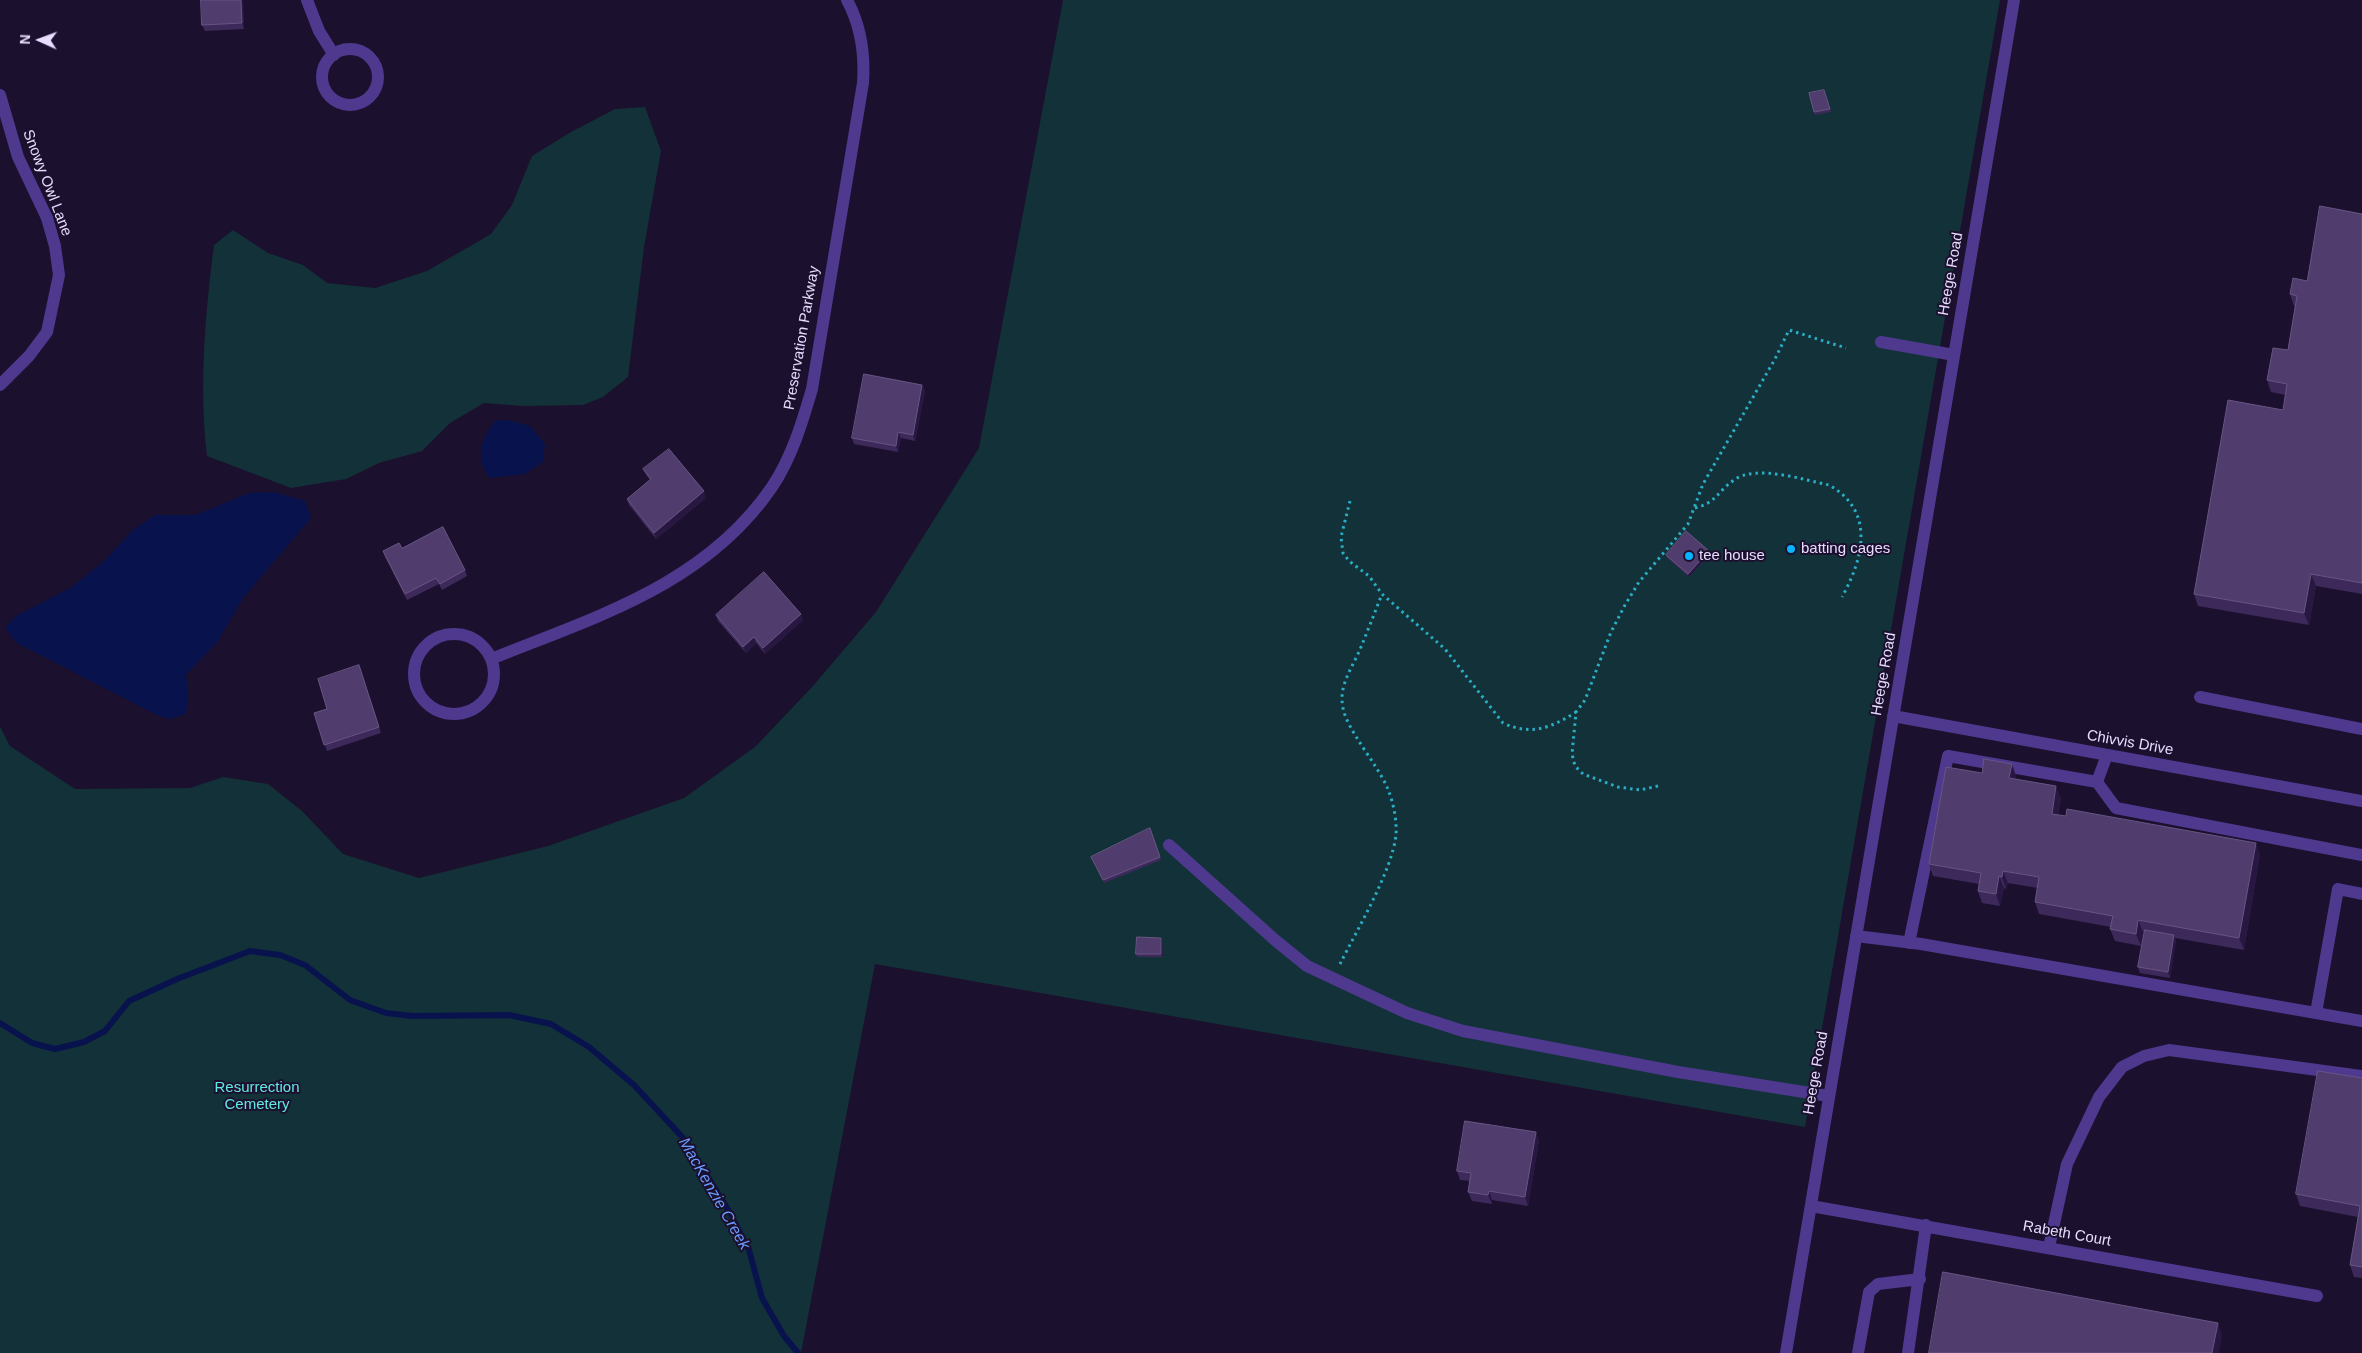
<!DOCTYPE html>
<html>
<head>
<meta charset="utf-8">
<style>
	body { margin:0 }
	#map { position:relative; width:2362px; height:1353px; overflow:hidden; background:#1b102d; font-family:Helvetica,sans-serif }
	canvas { display:block }
	.north { position:absolute; left:15px; top:15px; width:50px; height:50px; -webkit-text-stroke:4px #1b102d; paint-order:stroke; rotate:272deg; font-size:14px; font-weight:700; line-height:20px; text-align:center; color:#e8dcff }
	.north::after { content:''; display:block; margin:auto; width:18px; height:22px; background:#e8dcff; clip-path:polygon(50% 0,100% 100%,50% 72%,0 100%) }
</style>
</head>
<body>
<div id="map">
<canvas width="2362" height="1353"></canvas>
<div class="north">N</div>
</div>
<script>
const context = document.querySelector('canvas').getContext('2d');
context.lineJoin = 'round';
function paint(path, color) { context.fillStyle = color; context.fill(path, 'evenodd'); }
function stroke(path, color, width, dash) { context.strokeStyle = color; context.lineWidth = width; context.lineCap = dash ? 'butt' : 'round'; context.setLineDash(dash || []); context.stroke(path); }
function write(font, color, halo, rows, align = 'center') {
  context.font = font + ' Helvetica,sans-serif'; context.lineWidth = 4; context.setLineDash([]); context.textBaseline = 'middle'; context.strokeStyle = halo; context.fillStyle = color; for (const [text, x, y, turn = 0] of rows) {
    context.save(); context.translate(x, y); context.rotate((+turn || 0) * Math.PI / 180); context.textAlign = isNaN(turn) ? turn : align; if (halo) context.strokeText(text, 0, 0); context.fillText(text, 0, 0); context.restore();
  }
}
paint(new Path2D(`
	M1063 0H2000L1805 1127 875 964 801 1353H0V727L10 746 75 789 190 788 223 777 268 784 302 811 343 854 419 878 548 846 684 798 755 747 813 686 876 612 979 448Z
	M645 107 661 151 644 247 628 377 603 397 583 405 523 406 484 403 450 423 422 451 379 463 346 479 291 488 207 456C199 387 205 314 214 245L233 230 268 253 303 265 327 283 375 288 427 271 491 234 512 205 532 156 571 132 615 109Z`), '#133138');
paint(new Path2D(`
	M508 420 530 426 545 444 543 462 525 474 490 478C474 459 481 439 495 421Z
	M274 492 305 501 311 518 243 598 218 641 186 675 188 695 186 714 170 719 159 716 17 643 5 628 16 616 72 587 104 561 133 530 155 515H196L249 493Z`), '#08134e');
stroke(new Path2D(`
	M0 1023 32 1043 55 1049 84 1042 105 1031 129 1001 177 979 250 951 280 955 305 965 350 1000 386 1013 412 1016 509 1015 551 1024 589 1047 634 1085 685 1140 729 1211 749 1250 762 1298 784 1336 798 1353`), '#08134e', 6);
stroke(new Path2D(`
	M1350 501 1341 537 1343 553 1349 561 1369 576 1382 594 1445 649 1503 723C1531 736 1551 728 1576 712
	M1695 508C1716 503 1718 491 1734 480 1756 464 1804 480 1829 485 1875 511 1864 557 1842 597
	M1658 786 1640 790 1618 787 1583 774 1575 766 1572 754 1576 712 1585 700 1611 632 1625 605 1639 582 1688 524 1703 484 1775 359 1789 330 1846 348
	M1340 964C1357 930 1392 871 1396 835 1397 819 1393 801 1387 787 1377 764 1347 730 1343 708 1338 685 1353 667 1361 647 1368 630 1375 612 1382 594`), '#29aec6', 3, [2.5, 4]);
stroke(new Path2D(`
	M307 0 319 31 334 55
	M322 77a28 28 0 1 1 56 0a28 28 0 1 1-56 0Z
	M0 95 18 157 47 218 55 246 59 275 47 332 29 356 0 385
	M1881 342 1954 355
	M414 674a40 40 0 1 1 80 0a40 40 0 1 1-80 0Z
	M491 659C595 617 705 585 772 487 792 457 802 423 812 389L863 83C865 54 861 26 847 0
	M2200 697 2362 729
	M1893 716 2362 801
	M2097 782 2107 755
	M1169 845 1275 940 1307 966 1407 1013 1463 1031 1678 1072 1829 1096
	M1856 936 1921 944 2362 1021
	M1909 943 1948 756 2097 782 2116 808 2362 855
	M2316 1013 2338 889 2362 894
	M1811 1206 2317 1296
	M2049 1247 2067 1164 2099 1097 2122 1067 2144 1056 2169 1050 2362 1076
	M1786 1353 2014 0
	M1858 1353 1869 1292 1878 1284 1920 1279
	M1908 1353 1926 1225`), '#4e398f', 12);
paint(new Path2D(`
	M243 0 244 29 205 31 202 25Z
	M1824 90 1831 112 1815 115 1814 112Z
	M2362 214V594L2316 586 2309 625 2198 606 2194 594 2283 410 2286 395 2271 392 2267 380 2288 350 2295 306H2294L2290 294 2307 281Z
	M922 385 925 391 915 441 901 438 898 452 854 444 852 438Z
	M643 469 706 498 656 539 629 505 627 499 650 480 646 475Z
	M402 548 465 570 467 576 442 590 439 584 407 600 385 557 383 551Z
	M1710 554 1689 577 1667 558 1666 555Z
	M801 614 803 620 765 654 756 643 746 653 718 621 716 615Z
	M359 665 381 733 327 751 314 713 327 709Z
	M1982 773 2016 776 2015 779 2061 798 2058 815 2260 854 2244 950 2175 938 2176 941 2170 978 2140 973 2138 967 2144 932H2143L2141 946 2115 941 2110 929 2111 927 2039 914 2035 902 2038 888 2008 883 2006 889 2004 888 2000 906 1982 903 1978 891 1979 884 1933 876 1929 864Z
	M1150 828 1161 860 1104 883 1091 857Z
	M1161 938 1162 941 1163 957H1137L1136 954Z
	M2362 1078V1278L2354 1277 2350 1265 2358 1217 2300 1206 2296 1194Z
	M1536 1132 1539 1141 1528 1206 1492 1200V1204L1472 1201 1468 1192 1470 1181 1460 1180 1457 1171Z`), '#3e295b');
paint(new Path2D(`
	M241 0H243L244 29 242 23Z
	M922 385 925 391 915 441 913 435Z
	M898 432 901 438 898 452 896 446Z
	M704 491 706 498 656 539 654 533Z
	M1709 551 1710 554 1689 577 1688 574Z
	M2311 574 2316 586 2309 625 2304 613Z
	M801 614 803 620 765 654 763 648Z
	M754 637 756 643 746 653 743 647Z
	M2012 764 2016 776 2014 790 2009 778Z
	M2056 786 2061 798 2056 825 2052 814Z
	M2256 843 2260 854 2244 950 2239 938Z
	M2003 871 2008 883 2006 889 2002 877Z
	M1999 876 2004 888 2000 906 1996 894Z
	M2138 920 2143 932 2141 946 2136 934Z
	M2174 935 2176 941 2170 978 2168 972Z
	M1161 938 1162 941 1163 957 1161 954Z
	M1536 1132 1539 1141 1528 1206 1525 1197Z
	M1489 1191 1492 1200V1204L1488 1195Z
	M2218 1323 2222 1335 2219 1353H2212Z`), '#281741');
const building = new Path2D(`
	M201 0H241L242 23 202 25Z
	M1824 90 1830 109 1814 112 1809 93Z
	M2320 206 2362 214V583L2311 574 2304 613 2194 594 2228 400 2283 410 2287 384 2267 380 2273 348 2288 350 2297 296 2290 294 2293 278 2307 281Z
	M864 374 922 385 913 435 898 432 896 446 852 438Z
	M669 449 704 491 654 533 627 499 651 479 643 469Z
	M443 527 465 570 440 584 436 578 405 594 383 551 399 543 402 548Z
	M1686 531 1709 551 1688 574 1666 555Z
	M764 572 801 614 763 648 754 637 743 647 716 615Z
	M359 665 379 727 324 745 314 713 327 709 318 679Z
	M1984 759 2012 764 2009 778 2056 786 2052 814 2066 816 2067 809 2256 843 2239 938 2138 920 2136 934 2110 929 2113 916 2035 902 2039 877 2003 871 2002 877 1999 876 1996 894 1978 891 1981 873 1929 864 1946 767 1982 773Z
	M1150 828 1160 857 1103 880 1091 857Z
	M2145 930 2174 935 2168 972 2138 967Z
	M1137 937 1161 938V954H1136Z
	M2318 1071 2362 1078V1267L2350 1265 2360 1206 2296 1194Z
	M1465 1121 1536 1132 1525 1197 1489 1191 1488 1195 1468 1192 1471 1173 1457 1171Z
	M1943 1272 2218 1323 2212 1353H1929Z`);
paint(building, '#503c6d');
stroke(building, '#685584', 1);
for (const [x, y, r, color] of [
	[1791,549,5,"#08b3ff"],
	[1689,556,5,"#08b3ff"]
]) { const dot = new Path2D(); dot.arc(x, y, r, 0, 2 * Math.PI); context.fillStyle = color; context.fill(dot); stroke(dot, '#1b102d', 2); }
write('15px', '#e8dcff', '#1b102d', [
	["Snowy Owl Lane",47,183,69],
	["Heege Road",1951,274,-80],
	["Preservation Parkway",802,338,-80],
	["Heege Road",1884,674,-80],
	["Chivvis Drive",2130,743,10],
	["Heege Road",1816,1073,-80],
	["Rabeth Court",2067,1234,10]
]);
write('15px', '#e8dcff', '#1b102d', [
	["batting cages",1801,549],
	["tee house",1699,556]
], 'left');
write('15px', '#60e8e2', '#1b102d', [
	["Resurrection",257,1088],
	["Cemetery",257,1105]
]);
write('italic 16px', '#6a9bff', '#1b102d', [
	["MacKenzie Creek",714,1194,60]
]);
</script>
</body>
</html>
